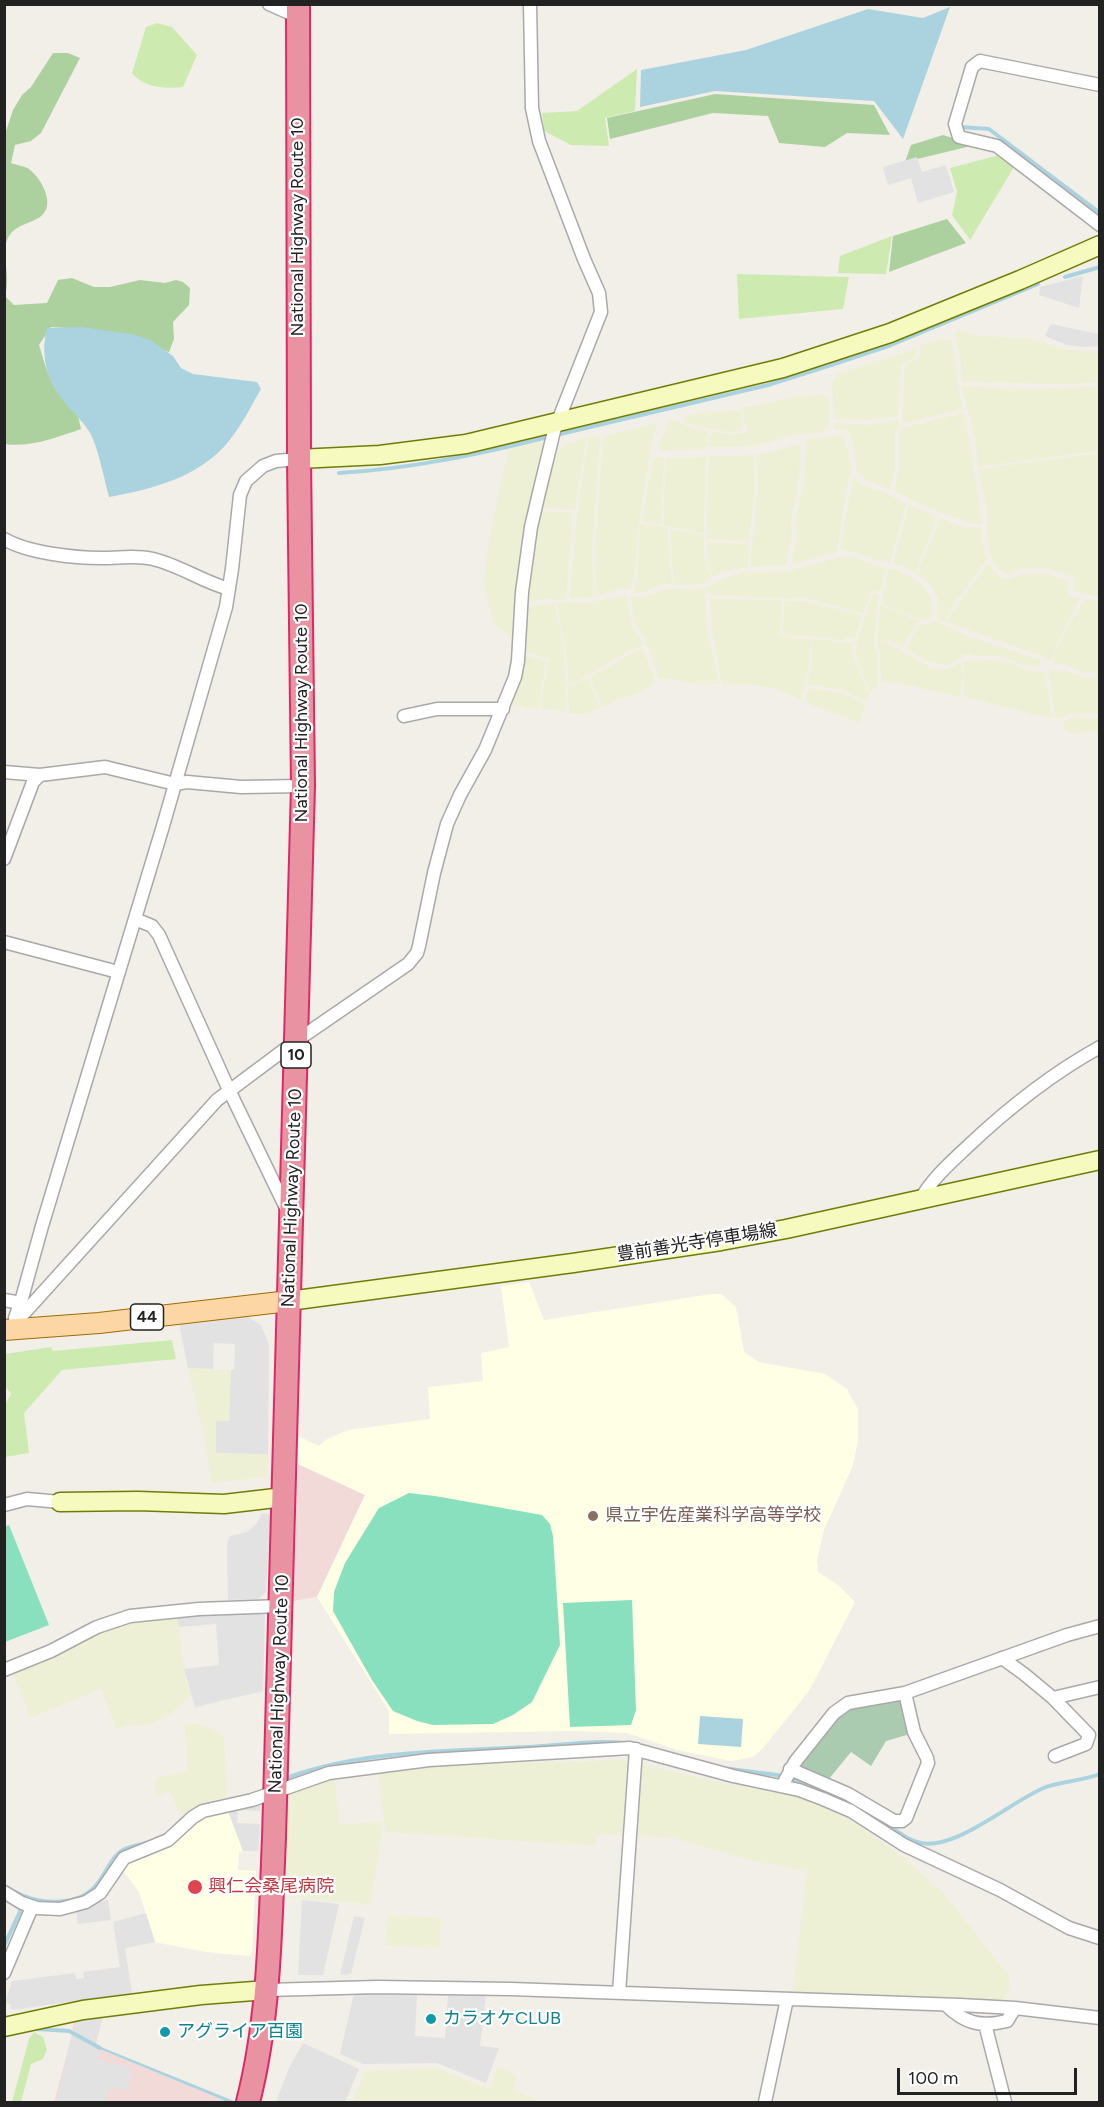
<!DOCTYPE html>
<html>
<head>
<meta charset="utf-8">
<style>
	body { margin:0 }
	#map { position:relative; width:1104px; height:2107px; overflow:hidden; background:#f2efe9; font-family:Figtree,sans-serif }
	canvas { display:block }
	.frame { position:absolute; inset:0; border:6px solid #222; pointer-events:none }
	.scale { position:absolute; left:897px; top:2068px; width:180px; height:27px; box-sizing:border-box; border:3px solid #222; border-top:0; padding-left:8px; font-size:18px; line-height:21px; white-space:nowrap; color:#222; -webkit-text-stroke:4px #fff; paint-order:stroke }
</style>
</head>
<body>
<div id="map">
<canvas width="1104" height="2107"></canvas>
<div class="frame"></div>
<div class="scale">100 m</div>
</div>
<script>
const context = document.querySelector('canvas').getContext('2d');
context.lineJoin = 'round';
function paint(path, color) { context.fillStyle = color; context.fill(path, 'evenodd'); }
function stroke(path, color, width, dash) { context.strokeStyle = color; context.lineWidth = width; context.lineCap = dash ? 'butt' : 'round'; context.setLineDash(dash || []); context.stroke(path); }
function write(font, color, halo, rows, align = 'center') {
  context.font = font + ' Figtree,"Noto Sans JP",sans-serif'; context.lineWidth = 4.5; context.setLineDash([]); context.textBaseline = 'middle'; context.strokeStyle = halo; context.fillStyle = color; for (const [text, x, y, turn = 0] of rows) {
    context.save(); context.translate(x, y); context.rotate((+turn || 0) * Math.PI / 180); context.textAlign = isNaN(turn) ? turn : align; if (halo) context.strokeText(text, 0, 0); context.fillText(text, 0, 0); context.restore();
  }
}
paint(new Path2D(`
	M298 1464 365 1495 317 1597 293 1601Z
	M104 2013 95 2047 228 2102H54L72 2035 74 2016Z`), '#f2dad9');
paint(new Path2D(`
	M529 1282 544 1320 712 1294H722L736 1307 744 1352 759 1362 825 1374 847 1389 858 1409V1441L853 1465 824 1530 817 1559 818 1572 837 1584 855 1602 809 1691 763 1748 753 1757 731 1761 677 1750 627 1733 574 1731 389 1734V1711L317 1597 365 1495 298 1464V1436L319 1446 327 1439 348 1430 430 1419 428 1387 483 1381 481 1353 509 1347 501 1286Z
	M228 1811 243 1851 239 1852 238 1870 256 1871 252 1952 250 1956 206 1952 159 1943 155 1942 139 1892 122 1869 130 1858 169 1846 190 1828 207 1816Z`), '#ffffe5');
paint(new Path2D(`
	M957 329 979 336 1031 338 1064 349 1099 353V382L1065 384 962 382 960 357 955 338Z
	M941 339 952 340 962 409 902 424 905 364 918 359 921 345Z
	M917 348 915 358 901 364 898 416 868 420 834 419 832 384 837 374Z
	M961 386 1033 389 1099 386V451L978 467 975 438Z
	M823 394 830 402V425L821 433 797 434 761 444 743 447H707L712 432 732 434 747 432 742 408 799 396Z
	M740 410 743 423 742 431 730 432 708 429 683 422 686 416 703 412Z
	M963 413 970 443 982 524 969 523 924 506 894 491 899 468V432L902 428Z
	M899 419V428L895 433V469L890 490 865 479 857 471 853 443 848 431 834 429V423L868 425Z
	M669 420 676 421 692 428 708 431 706 446 703 449 662 451 659 448V444Z
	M658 423 651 445 639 523 635 571 631 589H617L596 597 595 549 603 436Z
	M843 434 852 471 848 481 837 552 791 565 797 537 796 517 803 486 807 438H819Z
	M600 436 592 554 594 597 569 599 578 507 589 437Z
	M587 437 575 510 540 508 552 457 565 444Z
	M545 441 526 519 514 598 513 640 492 622 484 583 488 545 499 489 509 449Z
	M801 444 798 487 791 520 792 537 786 566 750 567 758 486 756 455Z
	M1099 453V597L1073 591 1074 577 1045 568 1020 569 1008 575 1000 571 993 562 987 539V508L978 469Z
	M754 455 755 484 749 542 706 539 709 456Z
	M653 457 664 458 661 524 642 522Z
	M706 457 704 534 663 525 666 458Z
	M853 477 860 484 886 493 906 504 890 562 876 560 858 553 840 549Z
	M909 504 937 517 915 574 904 566 893 563Z
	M540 511 573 513 566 600 545 599 526 603 525 593Z
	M940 518 966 528 981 527 982 544 988 558 954 604 944 623 937 618 938 597 933 588 926 580 917 575Z
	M640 524 667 527 672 584H663L644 592 633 593 637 579Z
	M670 529 704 535V554L711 576 709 581 700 584 674 585Z
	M707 542 749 544 748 567 722 572 713 577 707 560Z
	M841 557H854L886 569 880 592 872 590 863 614 803 597 783 599 709 595 706 588 725 578 743 572 787 571Z
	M988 563 997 575 1004 579 1021 575 1043 573 1069 581 1067 594 1072 598H1081L1066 626 1050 662 1039 655 946 622Z
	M889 569H897L921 584 931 598 932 615 925 620 918 619 881 604Z
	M667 589H705L707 629 719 684H696L670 679H658L657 670 643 636 635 624 631 596 639 597 648 596Z
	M873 593 879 595 874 641 878 657V684L870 694 855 652 858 637Z
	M626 595 632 626 644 645 627 652 585 677 569 684 565 647 556 602 588 603Z
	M710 598 782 601 780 636 811 639 809 665 801 700 773 688 754 685H722L712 630Z
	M1086 598 1099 602V673L1082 672 1065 664 1051 663 1066 630Z
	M785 601H803L862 615 855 640 848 637 842 640 782 634Z
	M554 603 564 649 567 712 540 708 549 659 523 652 524 607Z
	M880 605 918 621 903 647 892 641 877 640Z
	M934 620 971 637 1040 660V667L1028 666 998 656H978L964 654 957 661 947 665 926 661 906 649 919 624H927Z
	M812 639 853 643 851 651 869 694 866 701 841 690 820 686H807L812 665Z
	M884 641 931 668 947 669 961 663 963 674 960 697 902 684 881 683 880 654 877 642Z
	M642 648 654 677 653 684 635 695 619 699 602 708 590 677Z
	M523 655 546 660 538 709 511 705 519 679Z
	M995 660 1009 662 1027 670 1044 672 1053 719 964 697V661Z
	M1048 670 1065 671 1087 678H1099V714L1066 715 1061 719H1056Z
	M588 678 600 708 586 714 569 713 568 686Z
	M808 688 842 693 866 703 860 723 804 702Z
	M1069 718H1099V732L1072 734 1063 730 1064 722Z
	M188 1368 231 1370 229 1421 216 1453 268 1454V1477L211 1483 206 1447Z
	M177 1616 186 1680 191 1696 169 1715 151 1725 128 1726 116 1729 101 1689 30 1718 12 1672 113 1624Z
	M184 1723 198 1724 216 1730 224 1737 227 1796 199 1805 181 1816 169 1791 155 1796 156 1778 188 1771Z
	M624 1760 726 1784 790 1795 827 1807 843 1815 905 1858 945 1895 1009 1976 1010 1988 1002 2001 792 1994 807 1871 749 1860 674 1838 596 1834 595 1846 386 1832 377 1773 445 1765Z
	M334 1777 340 1824 382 1822 381 1839 371 1904 289 1897 290 1891 286 1890 288 1792Z
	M387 1915 441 1918 439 1949 385 1945Z
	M498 2066 517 2076 513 2089 541 2102H352L365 2071 436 2068 489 2089Z`), '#eef0d5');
paint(new Path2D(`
	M157 23 172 27 197 55 183 87C166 89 144 88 132 73L146 27Z
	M637 69 635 111 605 118 609 146 571 145 544 131 542 113 577 111Z
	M999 155 1014 167 970 240 952 215 957 192 950 168Z
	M892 236 886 274 838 273 840 256Z
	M737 274 849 277 843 309 739 319Z
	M172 1340 176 1359 62 1370 24 1413 29 1453 5 1457V1405L11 1394 5 1386V1354L51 1347 53 1351Z
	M34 2032 43 2037 47 2050 43 2059 31 2064 21 2102H12L29 2039Z`), '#cdebb0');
paint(new Path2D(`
	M53 53H68L80 58 41 133 31 141 15 145 11 163C16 165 24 166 29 169 41 178 57 205 40 217 30 224 17 224 9 236 1 249 8 268 7 282 7 287 6 292 5 296L14 305 47 303 58 280 72 278 94 287H110L140 280 165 283 176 280 183 282 190 288 189 305 173 322 174 339 169 352C128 338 94 329 51 327L39 345 47 371 77 411 81 429C58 437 29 448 5 444V134L13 110 22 95 31 87Z
	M715 94 874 105 890 135 847 133 825 147 779 143 768 116 713 113 610 139 607 118Z
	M943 135 975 145 905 162 911 145Z
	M947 219 966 243 889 272 893 236Z`), '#add19e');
paint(new Path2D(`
	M902 1699 910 1734 886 1741 871 1766 851 1752 828 1780 800 1767 798 1761C815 1742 834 1711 860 1705 873 1702 887 1703 902 1699Z`), '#aacbaf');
paint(new Path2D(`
	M409 1493 435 1496 542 1515 550 1524 553 1536 560 1645 532 1702 513 1715 493 1724 433 1725 417 1721 393 1711 372 1680 333 1611 334 1592 345 1563 379 1508Z
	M9 1525 49 1625 5 1642 4 1527Z
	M632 1600 636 1710 631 1725 570 1727 563 1603Z`), '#88e0be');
paint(new Path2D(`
	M917 157 922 172 946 165 954 192 918 203 911 178 888 185 883 167Z
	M1083 276 1079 308 1039 295 1040 287Z
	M1051 324 1099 334V346L1086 347 1067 345 1045 336Z
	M240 1317H248L261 1325 269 1344 268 1454 216 1453V1421H229L231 1370 234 1369 235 1344 214 1343 213 1369 188 1368 179 1323Z
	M262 1513 270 1514 266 1592 258 1599 228 1600 227 1544 230 1536 247 1532 257 1523Z
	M265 1611 263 1691 195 1707 184 1669 219 1665 216 1624 179 1627 177 1616Z
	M261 1801 260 1811 238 1810 237 1823 260 1824 258 1851H243L228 1811Z
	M98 1900V1902L108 1900 111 1920 78 1924 76 1910Z
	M302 1900 339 1904 323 1975H298Z
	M146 1913 155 1942 125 1948 132 1993 12 2010 10 2004 5 2003 12 1981 75 1973 76 1979 84 1978 83 1972 120 1967 113 1922Z
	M354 1916 365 1918 351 1974 340 1975Z
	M354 1994 417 1995 415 2036 445 2038 448 1995 486 1996 480 2046 499 2048 486 2083 437 2063 363 2064 340 2054Z
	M104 2013 94 2048 100 2052 97 2059 122 2066 123 2064 130 2067 129 2072 131 2073 127 2091 110 2087 105 2102H56L72 2035 80 2039 82 2038 75 2032 74 2016Z
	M303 2043 359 2069 345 2102H276L289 2068Z`), '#e2e2e2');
paint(new Path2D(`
	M950 7 903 139 874 101 715 91 640 107 641 70 746 50 868 9 923 18Z
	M82 327 136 335 150 340 173 356 181 368 193 374 257 382 261 389C251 406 242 425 229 441 200 477 153 489 109 497 104 478 100 457 93 439 86 422 69 410 59 395 45 377 41 350 47 328Z
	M700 1716 743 1719 741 1747 698 1744Z
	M96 2045 234 2101V2102H228L95 2047Z`), '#aad3df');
stroke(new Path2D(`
	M961 127 989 129 1100 213
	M1065 277 1100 267
	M556 435 768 385 831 365 891 345 1038 284
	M339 473C410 469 480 454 548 437
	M730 1769 777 1775 795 1780 857 1806
	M289 1777C365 1750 449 1751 528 1747 560 1745 593 1740 624 1743
	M882 1820C893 1828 904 1838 917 1842 953 1854 1012 1800 1046 1787 1063 1781 1082 1781 1100 1774
	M174 1827 186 1816
	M15 1892C39 1905 80 1908 98 1883 106 1873 110 1860 120 1852 127 1846 138 1845 147 1843
	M4 1946 22 1907
	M37 2029 69 2031 100 2048`), '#aad3df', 4);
const street = new Path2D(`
	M269 4 298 17
	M1100 85 980 61 972 67 955 124 959 137 997 146 1100 225
	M4 539C28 553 74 558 102 558 120 558 136 555 153 559 179 565 203 582 229 589
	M404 716 437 709H503
	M4 772 40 775
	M4 859 33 782 40 775 105 767 175 784 187 782 241 787 303 786
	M135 919 152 926 159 935 229 1090 287 1210
	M4 942 118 972
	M920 1200C932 1179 949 1164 966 1148 1006 1110 1051 1074 1100 1047
	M4 1300 21 1303
	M15 1318 22 1298 42 1226 163 826 226 607 232 569 240 495 246 481 263 466 276 461 299 459
	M8 1331 217 1100 296 1041 408 964 417 953 419 946 434 873 447 824 460 795 485 750 515 677 518 661 522 592 531 527 538 497 554 431 601 312 599 293 584 259 539 141 532 108 530 4
	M4 1505 27 1499 60 1502
	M1002 1658 1024 1674 1053 1698 1089 1735 1086 1744 1055 1756
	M4 1670 51 1651 97 1627 130 1616 199 1609 281 1606
	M1053 1698 1100 1687
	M790 1769 848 1794 894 1821H902L906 1818 928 1763 927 1758 914 1732 905 1693
	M782 1786 795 1762 834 1713 848 1703 905 1693 1067 1635 1100 1626
	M4 1892 22 1903 37 1908 60 1909 86 1902 100 1893 124 1858 168 1840 193 1817 203 1811 252 1800 329 1773 429 1760 630 1748 733 1776 799 1790 823 1799 851 1811 904 1845 1000 1890 1069 1928 1100 1938
	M4 1973 32 1907
	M267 1990 377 1987 511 1989 960 2005 1015 2008 1100 2018
	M619 1993 636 1749
	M946 2005C965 2024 981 2027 1007 2021L1015 2008
	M985 2024 1005 2102
	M765 2102 787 1999`);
const secondary = new Path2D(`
	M299 459 380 455 466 444 783 368 890 333 1020 280 1100 245
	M289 1301 573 1263 721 1241 786 1229 1100 1160
	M60 1502 138 1501 224 1504 284 1497
	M4 2027 83 2010 201 1995 267 1990`);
const primary = new Path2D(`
	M4 1330 99 1323 289 1301`);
const highway = new Path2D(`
	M248 2102C270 2016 270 1927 274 1838L303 786 299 459 298 4`);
stroke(street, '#a9a9a9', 15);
stroke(secondary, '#707d05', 21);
stroke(primary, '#a06b00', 22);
stroke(highway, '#dc2a67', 26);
stroke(street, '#fff', 12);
stroke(secondary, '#f7fabf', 18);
stroke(primary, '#fcd6a4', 20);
stroke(highway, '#e892a2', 22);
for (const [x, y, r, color] of [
	[593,1516,6,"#8d6e63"],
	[195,1887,8,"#e0444e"],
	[431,2019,6,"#0f9aa8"],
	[165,2032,6,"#0f9aa8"]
]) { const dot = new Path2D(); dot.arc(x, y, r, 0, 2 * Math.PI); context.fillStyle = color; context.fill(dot); stroke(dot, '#fff', 2); }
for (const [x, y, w] of [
	[296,1055,30],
	[147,1317,33]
]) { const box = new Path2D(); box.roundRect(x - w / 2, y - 13, w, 26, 4.5); context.fillStyle = '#fff'; context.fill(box); stroke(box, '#222', 1.5); }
write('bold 16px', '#222', null, [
	["10",296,1055],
	["44",147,1317]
]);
write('18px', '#222', '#fff', [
	["National Highway Route 10",298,227,-90],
	["National Highway Route 10",302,713,-90],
	["National Highway Route 10",292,1198,-88],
	["豊前善光寺停車場線",697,1243,-9],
	["National Highway Route 10",279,1684,-88]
]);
write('18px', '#785e54', '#fff', [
	["県立宇佐産業科学高等学校",605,1516]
], 'left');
write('18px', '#be3a42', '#fff', [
	["興仁会桑尾病院",208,1887]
], 'left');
write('18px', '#0d838f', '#fff', [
	["カラオケCLUB",443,2019],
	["アグライア百園",177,2032]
], 'left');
</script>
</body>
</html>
